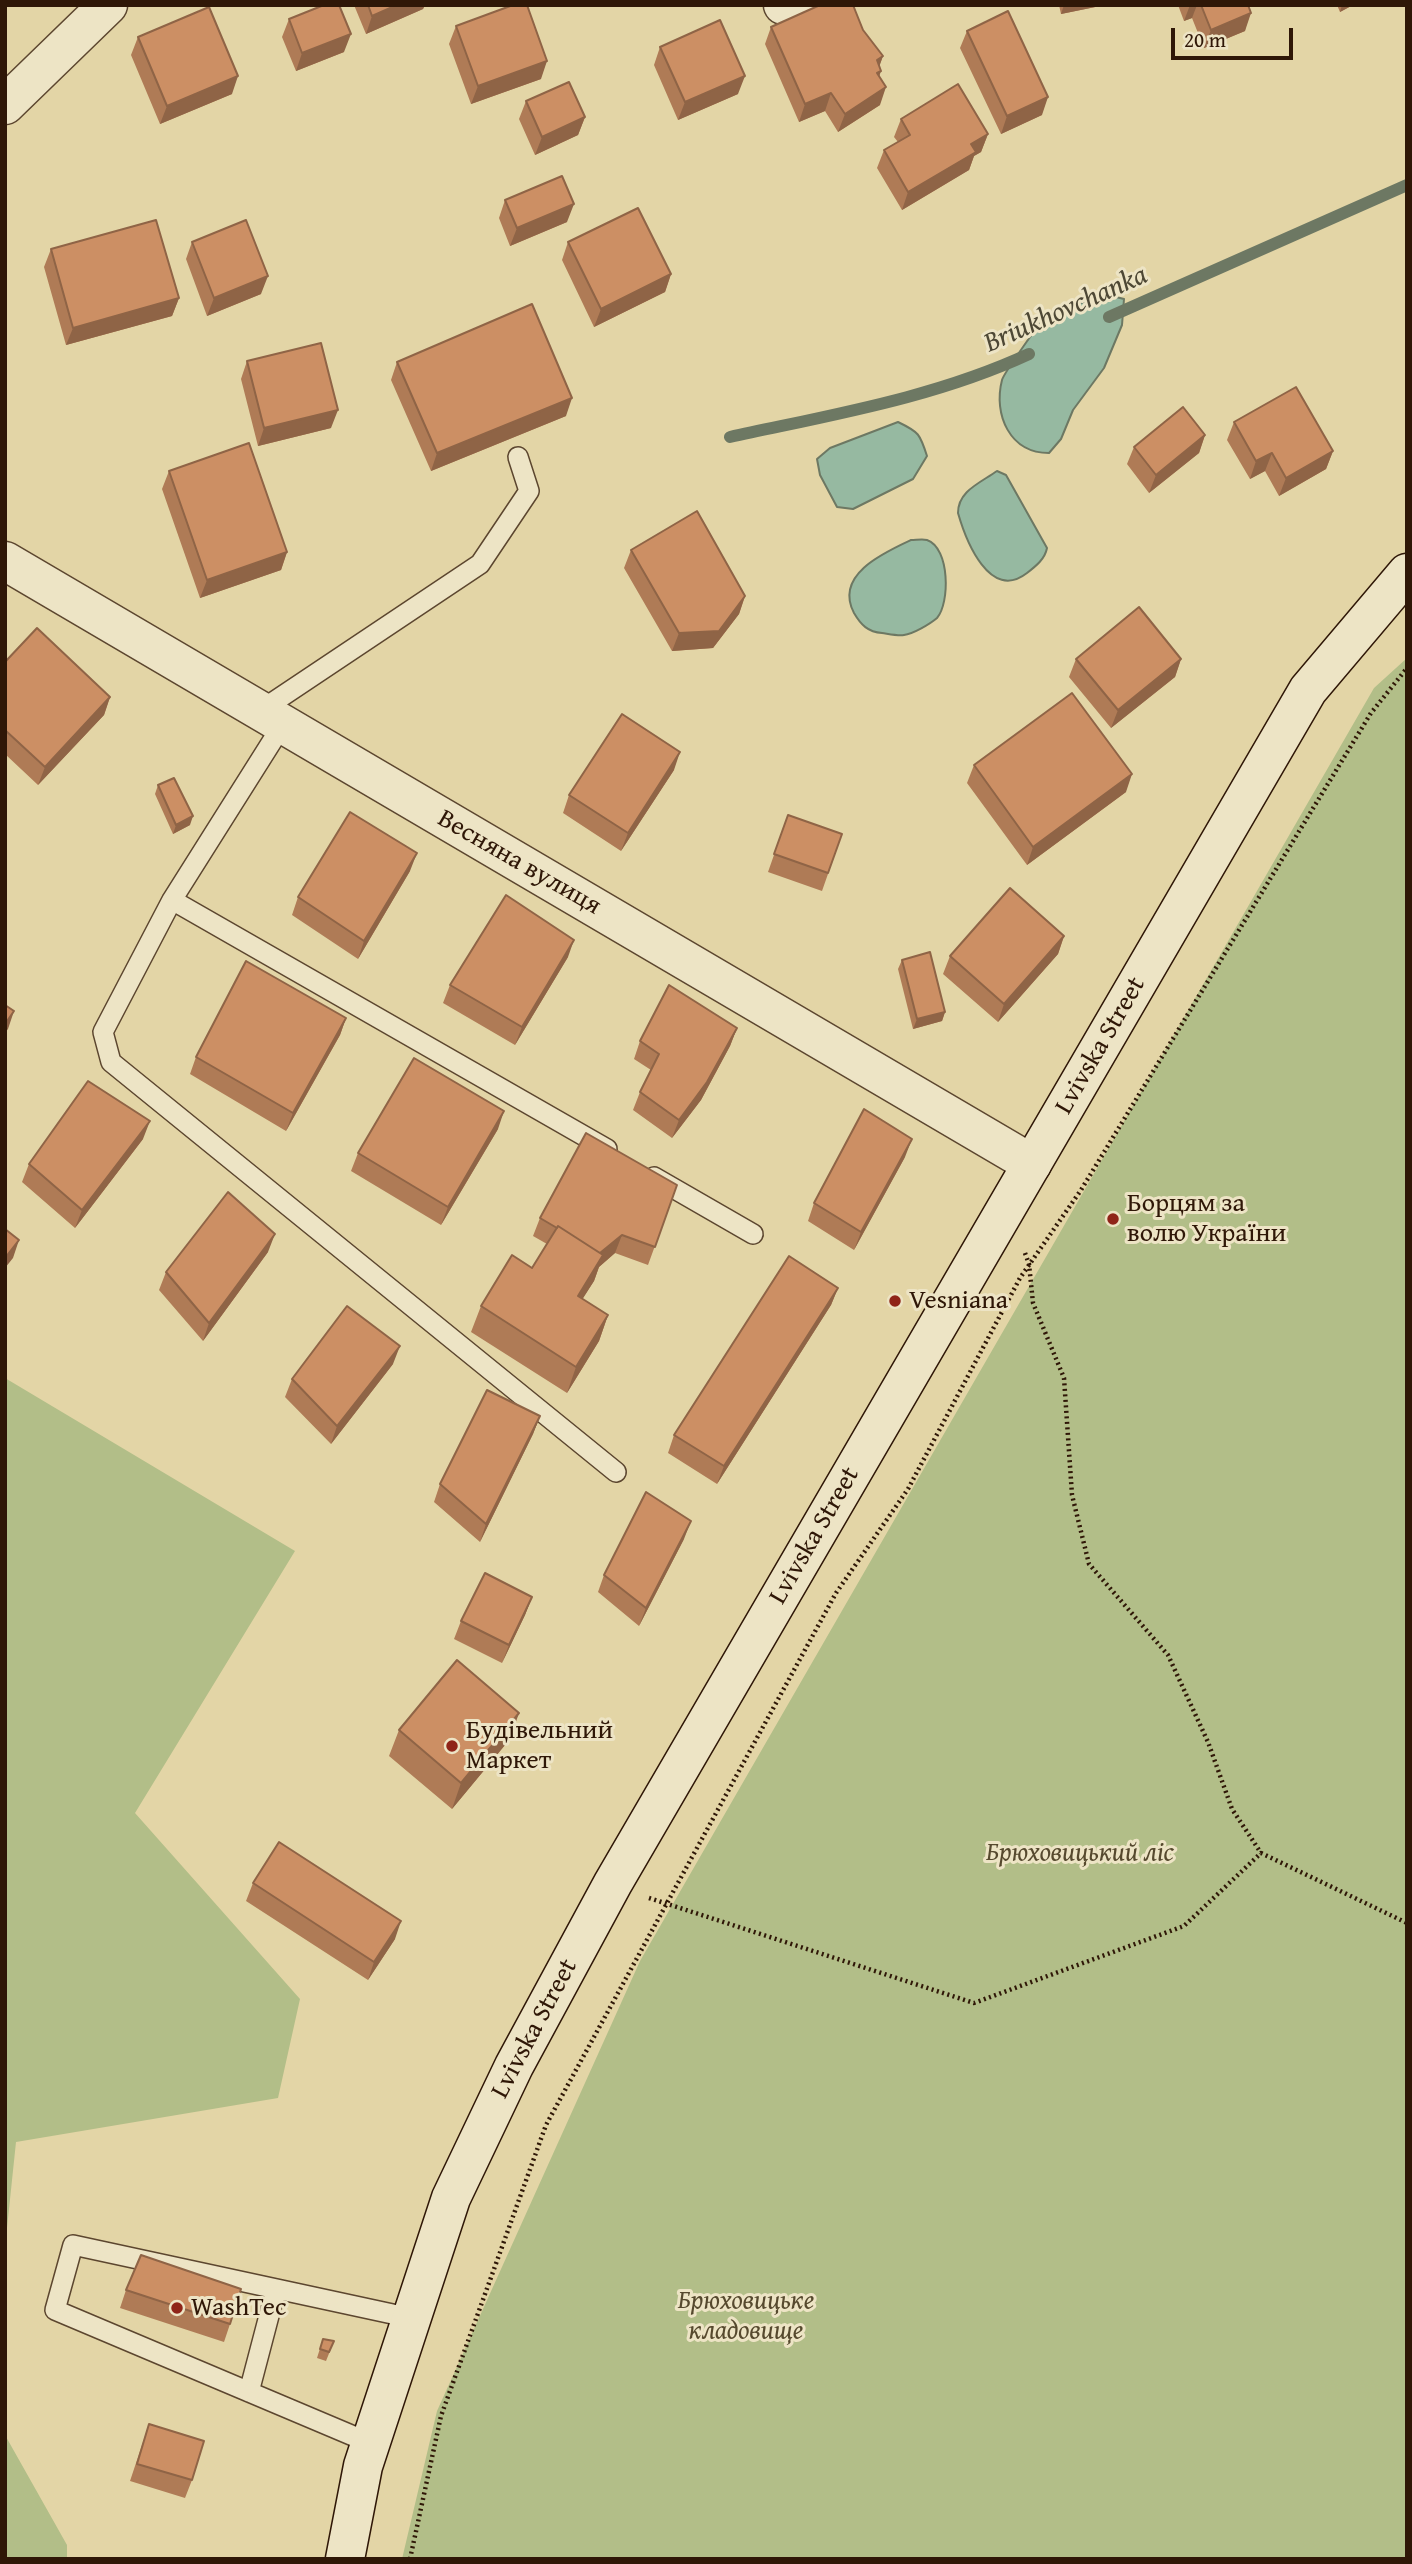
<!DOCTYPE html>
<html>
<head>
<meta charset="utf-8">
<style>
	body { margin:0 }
	#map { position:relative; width:1412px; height:2564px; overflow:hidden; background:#e3d5a6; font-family:"Gentium Book Plus",serif }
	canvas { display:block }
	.frame { position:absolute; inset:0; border:7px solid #2f1707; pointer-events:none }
	.scale { position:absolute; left:1171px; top:28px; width:122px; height:32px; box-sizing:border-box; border:4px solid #2f1707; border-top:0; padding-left:9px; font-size:21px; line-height:24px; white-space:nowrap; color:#2f1707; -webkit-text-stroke:5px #ede4c5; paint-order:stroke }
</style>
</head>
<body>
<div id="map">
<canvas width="1412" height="2564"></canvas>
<div class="frame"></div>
<div class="scale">20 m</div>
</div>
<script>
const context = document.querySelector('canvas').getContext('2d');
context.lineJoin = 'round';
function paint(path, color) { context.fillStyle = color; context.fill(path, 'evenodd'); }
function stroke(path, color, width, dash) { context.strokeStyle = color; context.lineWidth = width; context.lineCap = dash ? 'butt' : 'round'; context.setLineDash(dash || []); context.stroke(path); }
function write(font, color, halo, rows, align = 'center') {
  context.font = font + ' "Gentium Book Plus",serif'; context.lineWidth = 6; context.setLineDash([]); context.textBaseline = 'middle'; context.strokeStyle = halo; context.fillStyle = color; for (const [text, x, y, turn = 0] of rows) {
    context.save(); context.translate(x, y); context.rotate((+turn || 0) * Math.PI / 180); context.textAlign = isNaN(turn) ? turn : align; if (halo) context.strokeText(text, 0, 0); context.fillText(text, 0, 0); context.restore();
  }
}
paint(new Path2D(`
	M1407 658V2559H402L437 2411 640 1961 1374 688Z
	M5 1378 295 1551 135 1813 300 1999 278 2098 16 2142 5 2247Z
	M5 2435 67 2545V2559H5Z`), '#b2be88');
const water = new Path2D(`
	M1108 295 1124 299 1122 325 1104 368 1073 410 1061 439 1049 453C1010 453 993 415 1002 380 1004 373 1042 319 1048 314 1064 300 1090 306 1108 295Z
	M898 422C919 432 920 434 927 456L913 479 853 509 837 507 820 475 817 459 830 448Z
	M997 471 1006 475 1047 548C1045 559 1036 566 1027 573 990 602 966 541 958 513 958 491 980 483 997 471Z
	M911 540C916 540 923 539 927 540 950 548 950 603 937 618 930 624 913 634 904 635 898 636 889 634 882 633 868 632 861 625 854 613 834 575 883 553 911 540Z`);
paint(water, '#96b9a1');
stroke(water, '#6d7863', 2);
stroke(new Path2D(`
	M1109 317 1407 185
	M730 437C830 415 934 398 1029 354`), '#6d7863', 12);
const lane = new Path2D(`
	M260 711 480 564 529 491 518 457
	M172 900 283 724
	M607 1149 172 900 103 1032 111 1062 616 1472
	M654 1177 753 1234
	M249 2392 276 2289
	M370 2443 55 2310 73 2245 411 2318`);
const street = new Path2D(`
	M783 5H797
	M5 105 108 5
	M5 561 1032 1164`);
const secondary = new Path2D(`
	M345 2559 363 2466 451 2198 514 2066 613 1883 1308 690 1407 573`);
stroke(lane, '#5c462f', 22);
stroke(street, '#5c462f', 41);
stroke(secondary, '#2f1707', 41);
stroke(new Path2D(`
	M1025 1253 1029 1264 1033 1303 1064 1378 1072 1495 1089 1564 1168 1655 1208 1742 1232 1809 1261 1853
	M649 1898 974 2003 1184 1926 1261 1853 1407 1923
	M410 2559 441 2416 546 2125 836 1593 908 1489 1020 1278 1081 1190 1371 713 1407 668`), '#2f1707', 4.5, [2, 3.5]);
stroke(lane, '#ede4c5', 19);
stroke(street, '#ede4c5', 38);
stroke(secondary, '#ede4c5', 38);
paint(new Path2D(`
	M354 5H425L423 9 366 34Z
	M1059 5H1105L1061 14Z
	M1178 5H1248L1245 31 1204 48 1192 18 1184 21Z
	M1337 5H1353L1340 12Z
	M289 19 344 52 296 71 282 37Z
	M456 26 541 79 471 104 449 44Z
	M771 27 863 30 883 56 879 66 880 105 838 132 825 111 799 122 765 44Z
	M967 31 1042 115 1001 134 960 48Z
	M138 37 232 94 160 124 131 55Z
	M660 47 738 94 678 120 654 65Z
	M526 101 585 117 578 135 535 155 519 119Z
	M901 119 988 134 981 152 974 156 969 170 902 210 877 168 884 150 898 142 894 137Z
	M505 200 567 222 510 246 499 218Z
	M192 242 261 294 207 316 186 259Z
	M568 242 671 274 665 292 594 327 562 260Z
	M51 249 179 298 172 316 66 345 44 267Z
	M247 361 331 428 258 446 241 379Z
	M397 362 566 416 431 471 391 380Z
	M1234 422 1333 451 1326 469 1279 496 1265 471 1250 479 1227 440Z
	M1205 435 1199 453 1149 493 1127 464 1134 447Z
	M169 471 287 552 281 570 200 598 162 489Z
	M631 550 745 596 739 614 713 648 672 651 624 568Z
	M1076 659H1181L1175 677 1111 728 1069 677Z
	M5 662 110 697 104 715 38 785 5 754Z
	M974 765 1126 792 1027 865 967 783Z
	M674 770 621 851 563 813 569 795Z
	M158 785 190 825 173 834 155 794Z
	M788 815 842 834 822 891 768 872Z
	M410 871 358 959 292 915 298 897Z
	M1064 936 1058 954 998 1022 943 974 950 956Z
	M568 957 515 1045 443 1003 450 985Z
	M902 960 945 1012 942 1021 913 1029 898 969Z
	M346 1018 340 1035 286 1131 190 1074 196 1057Z
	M737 1028 730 1046 701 1100 672 1138 633 1110 640 1092 651 1070 634 1059 640 1041Z
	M498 1129 441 1225 351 1171 358 1153Z
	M143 1139 75 1228 22 1182 29 1164Z
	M905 1157 854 1250 808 1221 814 1203Z
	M677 1185 648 1265 615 1253 599 1267 594 1281 582 1299 608 1315 599 1341 567 1393 471 1332 481 1306 532 1268 547 1244 533 1236 540 1218Z
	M268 1252 203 1341 159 1290 166 1272Z
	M838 1288 831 1305 717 1484 668 1453 674 1435Z
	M393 1364 331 1444 285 1397 292 1379Z
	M540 1416 533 1434 480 1542 434 1502 440 1484Z
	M684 1539 639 1626 598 1592 604 1575Z
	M532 1597 525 1615 502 1663 454 1639 461 1621Z
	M399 1730 510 1739 452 1809 389 1756Z
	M253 1883 395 1939 368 1980 246 1901Z
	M126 2290 230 2324 224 2342 120 2308Z
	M323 2339 334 2341 326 2361 317 2358Z
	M149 2424 192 2480 185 2498 130 2481Z`), '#af7b56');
paint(new Path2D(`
	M397 5H425L423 9 366 34 372 16Z
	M1064 5H1105L1061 14Z
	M1190 5H1197L1192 18 1184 21Z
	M1342 5H1353L1340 12Z
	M1251 13 1245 31 1204 48 1211 30Z
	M351 34 344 52 296 71 302 53Z
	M883 56 877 73 881 71 875 89 877 60Z
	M547 61 541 79 471 104 478 86Z
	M238 76 232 94 160 124 167 106Z
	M745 76 738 94 678 120 685 102Z
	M886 87 880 105 838 132 845 114Z
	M831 93 825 111 799 122 805 104Z
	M1048 97 1042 115 1001 134 1007 116Z
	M585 117 578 135 535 155 542 137Z
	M988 134 981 152 974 156 969 170 902 210 908 192 971 144Z
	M574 204 567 222 510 246 517 228Z
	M671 274 665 292 594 327 601 309Z
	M268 276 261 294 207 316 214 298Z
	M179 298 172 316 66 345 73 328Z
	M572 398 566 416 431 471 437 453Z
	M338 410 331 428 258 446 264 428Z
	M1205 435 1199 453 1149 493 1156 475Z
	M1333 451 1326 469 1279 496 1286 478Z
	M1272 453 1265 471 1250 479 1256 461Z
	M287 552 281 570 200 598 207 580Z
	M745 596 739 614 713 648 672 651 679 633Z
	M1181 659 1175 677 1111 728 1118 710Z
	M110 697 104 715 38 785 45 767Z
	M680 752 674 770 621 851 628 833Z
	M1132 774 1126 792 1027 865 1033 847Z
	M193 816 190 825 173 834 176 825Z
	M417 853 410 871 358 959 364 941Z
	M1064 936 1058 954 998 1022 1004 1004Z
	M574 940 568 957 515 1045 522 1027Z
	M14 1011 8 1029 5 1033V1024Z
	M945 1012 942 1021 913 1029 917 1019Z
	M346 1018 340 1035 286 1131 293 1113Z
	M737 1028 730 1046 701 1100 672 1138 679 1120Z
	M504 1111 498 1129 441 1225 448 1207Z
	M150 1121 143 1139 75 1228 82 1210Z
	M912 1139 905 1157 854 1250 861 1232Z
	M275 1234 268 1252 203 1341 209 1323Z
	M622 1235 615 1253 599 1267 594 1281 568 1322 578 1296 599 1254Z
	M19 1240 13 1258 5 1268V1258Z
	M838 1288 831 1305 717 1484 724 1466Z
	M608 1315 599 1341 567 1393 576 1367Z
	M400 1346 393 1364 331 1444 337 1426Z
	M540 1416 533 1434 480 1542 486 1524Z
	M691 1521 684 1539 639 1626 646 1608Z
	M532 1597 525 1615 502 1663 509 1645Z
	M519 1713 510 1739 452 1809 461 1783Z
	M401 1921 395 1939 368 1980 374 1962Z`), '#8f6446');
const building = new Path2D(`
	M324 5H339L351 34 302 53 289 19Z
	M368 5H397L372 16Z
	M513 5H527L547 61 478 86 456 26Z
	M820 5H853L863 30 883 56 877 60 881 71 877 73 886 87 845 114 831 93 805 104 771 27Z
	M1201 5H1248L1251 13 1211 30Z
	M209 7 238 76 167 106 138 37Z
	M1008 11 1048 97 1007 116 967 31Z
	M720 20 745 76 685 102 660 47Z
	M569 82 585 117 542 137 526 101Z
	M958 84 988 134 971 144 976 152 908 192 884 150 910 135 901 119Z
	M562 176 574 204 517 228 505 200Z
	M638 208 671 274 601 309 568 242Z
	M156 220 179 298 73 328 51 249Z
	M246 220 268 276 214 298 192 242Z
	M532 304 572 398 437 453 397 362Z
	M321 343 338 410 264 428 247 361Z
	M1296 387 1333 451 1286 478 1272 453 1256 461 1234 422Z
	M1183 407 1205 435 1156 475 1134 447Z
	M249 443 287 552 207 580 169 471Z
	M697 511 745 596 719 631 679 633 631 550Z
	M1139 607 1181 659 1118 710 1076 659Z
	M37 628 110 697 45 767 5 730V662Z
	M1072 693 1132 774 1033 847 974 765Z
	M622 714 680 752 628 833 569 795Z
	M174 778 193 816 176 825 158 785Z
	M350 812 417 853 364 941 298 897Z
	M788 815 842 834 828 873 774 854Z
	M1010 888 1064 936 1004 1004 950 956Z
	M506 895 574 940 522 1027 450 985Z
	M930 952 945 1012 917 1019 902 960Z
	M246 961 346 1018 293 1113 196 1057Z
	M669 985 737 1028 707 1082 679 1120 640 1092 659 1054 640 1041Z
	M5 1005 14 1011 5 1024Z
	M414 1058 504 1111 448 1207 358 1153Z
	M88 1081 150 1121 82 1210 29 1164Z
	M864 1109 912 1139 861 1232 814 1203Z
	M586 1133 677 1185 655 1247 622 1235 600 1253 558 1226 557 1228 540 1218Z
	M228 1192 275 1234 209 1323 166 1272Z
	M558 1226 603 1255 578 1296 608 1315 576 1367 481 1306 512 1255 532 1268Z
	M5 1229 19 1240 5 1258Z
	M789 1256 838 1288 724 1466 674 1435Z
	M347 1306 400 1346 337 1426 292 1379Z
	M487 1390 540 1416 486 1524 440 1484Z
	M646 1492 691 1521 646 1608 604 1575Z
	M485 1573 532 1597 509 1645 461 1621Z
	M457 1660 519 1713 461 1783 399 1730Z
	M279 1842 401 1921 374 1962 253 1883Z
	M141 2255 241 2289 230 2324 126 2290Z
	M323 2339 334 2341 329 2352 320 2349Z
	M149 2424 204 2441 192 2480 137 2464Z`);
paint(building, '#cc8f64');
stroke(building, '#8f6446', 2);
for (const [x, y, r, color] of [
	[1113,1219,7,"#8f2418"],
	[895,1301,7,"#8f2418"],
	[452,1746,7,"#8f2418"],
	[177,2308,7,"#8f2418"]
]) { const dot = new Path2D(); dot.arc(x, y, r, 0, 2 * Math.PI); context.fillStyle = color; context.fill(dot); stroke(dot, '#ede4c5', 2.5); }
write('26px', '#2f1707', '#ede4c5', [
	["Весняна вулиця",519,863,30],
	["Lvivska Street",1101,1046,-60],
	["Lvivska Street",815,1536,-60],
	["Lvivska Street",535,2029,-62]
]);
write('26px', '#2f1707', '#ede4c5', [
	["Борцям за",1127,1204],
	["волю України",1127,1234],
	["Vesniana",909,1301],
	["Будівельний",466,1731],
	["Маркет",466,1761],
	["WashTec",191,2308]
], 'left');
write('italic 26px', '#56492e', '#ede4c5', [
	["Брюховицький ліс",1080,1853],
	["Брюховицьке",746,2301],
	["кладовище",746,2331]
]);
write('italic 28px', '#4e4835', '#ede4c5', [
	["Briukhovchanka",1066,310,-24]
]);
</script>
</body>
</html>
